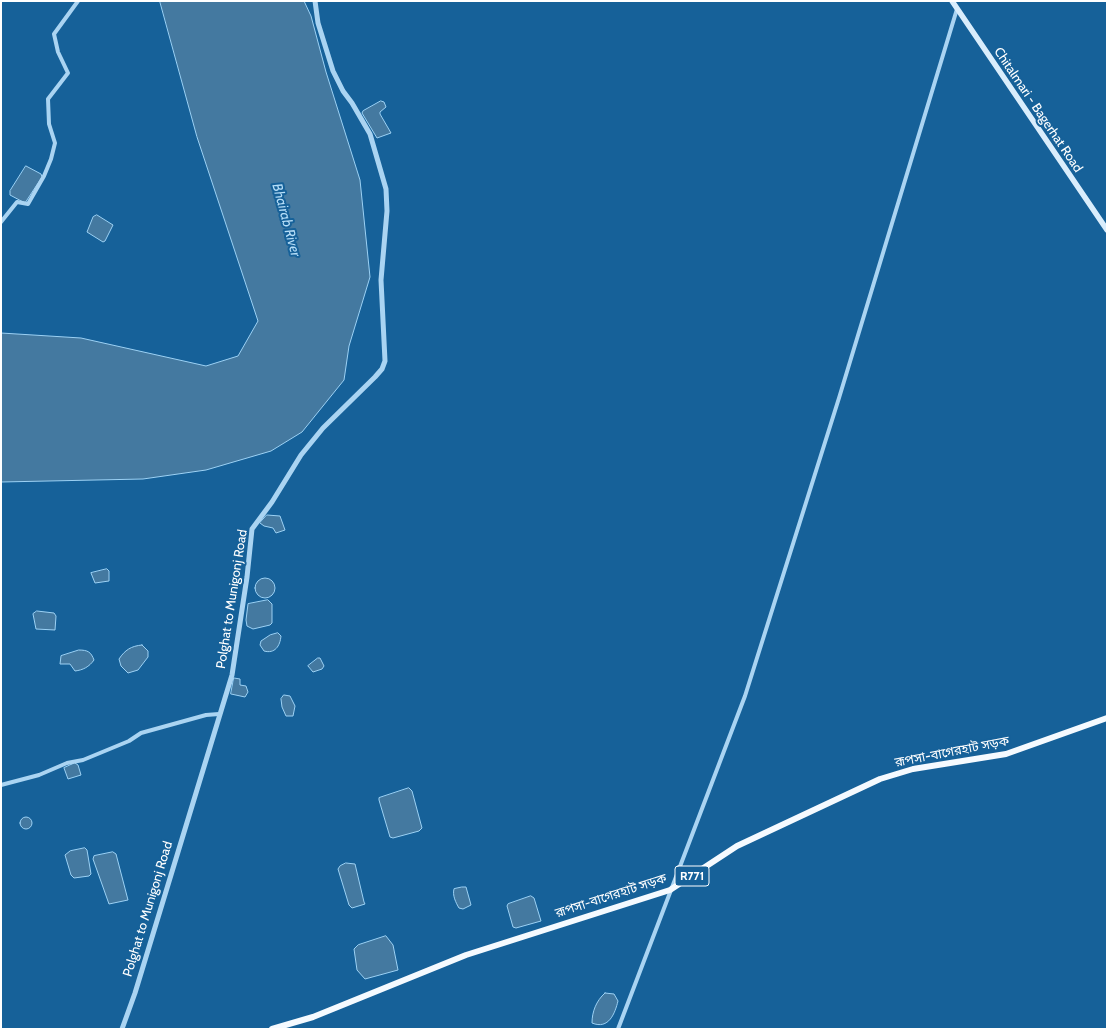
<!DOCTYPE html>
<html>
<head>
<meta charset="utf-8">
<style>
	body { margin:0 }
	#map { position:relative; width:1108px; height:1030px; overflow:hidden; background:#166199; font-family:Cabin,sans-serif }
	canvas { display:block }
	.frame { position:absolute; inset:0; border:2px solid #fff; pointer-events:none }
</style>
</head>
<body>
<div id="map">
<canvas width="1108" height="1030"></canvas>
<div class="frame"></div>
</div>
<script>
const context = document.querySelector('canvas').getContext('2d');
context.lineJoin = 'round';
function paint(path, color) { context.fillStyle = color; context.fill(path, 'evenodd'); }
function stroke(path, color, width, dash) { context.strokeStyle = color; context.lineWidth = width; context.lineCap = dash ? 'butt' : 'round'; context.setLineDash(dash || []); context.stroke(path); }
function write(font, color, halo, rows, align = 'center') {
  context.font = font + ' Cabin,"Noto Sans Bengali",sans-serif'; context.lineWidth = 4; context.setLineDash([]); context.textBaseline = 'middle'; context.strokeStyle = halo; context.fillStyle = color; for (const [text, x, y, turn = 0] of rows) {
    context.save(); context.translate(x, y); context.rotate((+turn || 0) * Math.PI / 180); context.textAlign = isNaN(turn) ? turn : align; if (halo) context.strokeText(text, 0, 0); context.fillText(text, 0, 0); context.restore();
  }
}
const water = new Path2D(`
	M160 1H304L311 16 326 72 360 180 370 277 349 346 344 380 302 432 271 451 206 470 143 479 1 482V333L81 338 206 366 238 356 258 321 197 137Z
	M381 101 384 102 386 107 380 112V114L391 133 377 138 362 113 363 111Z
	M26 166 41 174 42 177 25 203 10 195V191Z
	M97 215 113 225 105 241 103 242 87 232 93 217Z
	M267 515 280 516 285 530 276 533 273 528 264 526 260 523Z
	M107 569 109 571V581L95 583 91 573Z
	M255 588a10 10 0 1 1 20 0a10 10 0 1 1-20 0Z
	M268 600 272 604V623L270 625 253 629 247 626 246 620 248 604Z
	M37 611 54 613 56 616 55 630 36 629 33 614Z
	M278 633 281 636C280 646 275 654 264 651L260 645 261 641 270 635Z
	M142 645 148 651V657L138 670 128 673 121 666 119 659C125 650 131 646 142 645Z
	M79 650C88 650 91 652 94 660 89 667 83 670 75 671L70 664H60L61 656Z
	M318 658H320L324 666 322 669 313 672 308 666Z
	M234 678 240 679V685L246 686 248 692 245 697 231 694Z
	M284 695 290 696 295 706 293 716H286L282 707 281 699Z
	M75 763 78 765 81 775 68 779 64 768Z
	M409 788 412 791 422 828 419 831 393 838 390 837 379 800V798Z
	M20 823a6 6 0 1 1 12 0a6 6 0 1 1-12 0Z
	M85 848 87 850 91 874 89 876 74 878 71 875 65 855 70 851Z
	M113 852 116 854 128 900 109 904 93 859 94 856Z
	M346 863 355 864 364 902 365 904 352 908 349 905 338 869 340 866Z
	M462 887H466L471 905 463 909 459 908C456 903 452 895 454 889Z
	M531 896 534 898 541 921 516 928 513 927 507 906 508 904Z
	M386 936 393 945 398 970 365 979 357 970 354 949 358 945Z
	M605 993 614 994 618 1001C615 1013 609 1030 592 1023 592 1012 596 1001 605 993Z`);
paint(water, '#4479a0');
stroke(water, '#9cd1f4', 1);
stroke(new Path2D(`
	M1 222 17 202 28 204 44 176 51 159 55 143 49 124 48 99 68 73 58 52 54 34 78 1
	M1 785 39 775 67 763 83 760 129 741 141 733 206 715 219 714
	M618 1029 745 696 839 398 957 9`), '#aad4f2', 4);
stroke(new Path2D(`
	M122 1029 135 993 232 675 247 577 252 529 272 502 301 455 323 428 375 377 382 369 385 361 381 280 387 211 386 189 370 134 352 103 343 91 333 71 318 23 315 1`), '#aad4f2', 5);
stroke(new Path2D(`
	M952 1 1107 230`), '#d9edfc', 5.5);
stroke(new Path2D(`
	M272 1029 313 1017 466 955 670 890 737 846 880 779 913 769 1006 754 1107 718`), '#f5faff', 6);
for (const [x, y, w] of [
	[692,876,34]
]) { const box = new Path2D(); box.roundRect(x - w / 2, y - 10, w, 20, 3); context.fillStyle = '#166199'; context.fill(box); stroke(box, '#fff', 1); }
write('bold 12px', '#fff', null, [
	["R771",692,876]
]);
write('13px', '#fff', '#166199', [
	["Chitalmari - Bagerhat Road",1038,110,56],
	["Polghat to Munigonj Road",232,599,-81],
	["রূপসা-বাগেরহাট সড়ক",952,752,-11],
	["রূপসা-বাগেরহাট সড়ক",611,896,-18],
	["Polghat to Munigonj Road",148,909,-73]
]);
write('italic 14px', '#b6def8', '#166199', [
	["Bhairab River",286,220,75]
]);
</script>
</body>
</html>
